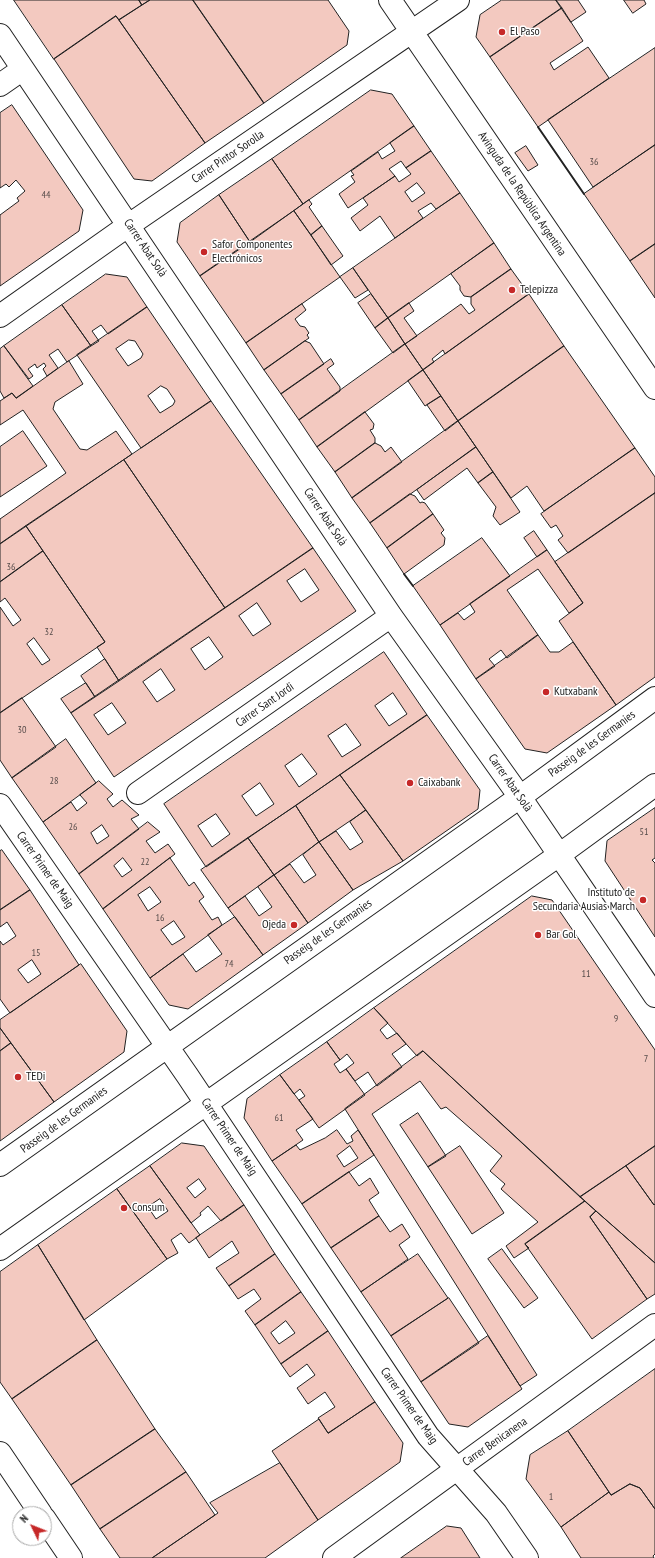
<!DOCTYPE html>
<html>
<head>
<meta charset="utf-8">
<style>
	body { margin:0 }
	#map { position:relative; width:655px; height:1558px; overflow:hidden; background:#fff; font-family:"PT Sans Narrow",sans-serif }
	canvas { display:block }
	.north { position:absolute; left:12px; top:1506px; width:40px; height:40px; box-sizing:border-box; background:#fff; border:1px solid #a7a7a7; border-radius:50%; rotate:313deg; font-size:11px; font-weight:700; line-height:16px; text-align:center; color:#222 }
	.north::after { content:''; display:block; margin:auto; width:14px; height:18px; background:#c62828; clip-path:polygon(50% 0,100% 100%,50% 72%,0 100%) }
</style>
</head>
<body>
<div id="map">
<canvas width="655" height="1558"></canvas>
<div class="north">N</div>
</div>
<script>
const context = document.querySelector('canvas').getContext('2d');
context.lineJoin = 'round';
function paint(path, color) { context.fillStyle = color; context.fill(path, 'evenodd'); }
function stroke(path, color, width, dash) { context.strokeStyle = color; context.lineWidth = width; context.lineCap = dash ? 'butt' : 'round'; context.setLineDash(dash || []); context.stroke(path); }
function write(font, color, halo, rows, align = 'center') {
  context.font = font + ' "PT Sans Narrow",sans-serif'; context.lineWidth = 3; context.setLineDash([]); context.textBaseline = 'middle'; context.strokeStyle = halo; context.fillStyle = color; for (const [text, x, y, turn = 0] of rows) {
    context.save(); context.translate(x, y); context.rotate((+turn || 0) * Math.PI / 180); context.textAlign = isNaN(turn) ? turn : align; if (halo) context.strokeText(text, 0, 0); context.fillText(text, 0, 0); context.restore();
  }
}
const building = new Path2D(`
	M14 0H139L142 5 119 20 116 16 54 59Z
	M139 0H150L142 5Z
	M150 0H193L264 103 205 143 119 20Z
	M193 0H328L349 31 347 45 264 103Z
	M502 0H556L562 8 490 57 476 37 480 15Z
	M556 0H578L586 12 571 22Z
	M624 0H644L646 4 633 13Z
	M562 8 583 41 550 63 554 70 588 47 609 78 538 127 490 57Z
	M116 16 205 143 152 181 134 179 54 59Z
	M655 48V145L593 187 548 120Z
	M371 90 392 94 414 126 303 204 272 159Z
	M12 105 83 210 79 231 0 286V215L19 201 17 198 25 191 16 180 9 187 6 184 0 188V113Z
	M414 126 431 151 406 168 401 161 389 169 395 176 348 208 339 194 355 182 351 176 354 175 351 171 378 152 382 159 395 151 390 143Z
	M655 145V244L630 261 584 194Z
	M526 146 538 165 528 171 515 153Z
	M431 151 460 193 436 209 431 203 418 211 423 218 395 238 380 216 360 231 351 218 368 205 363 198 395 176 399 182 411 174 406 168ZM417 183 425 193 412 202 405 192Z
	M272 159 303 204 250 242 219 195Z
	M460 193 494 243 388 318 353 268Z
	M219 195 250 242 200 276 177 242 180 223Z
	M309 200 312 204 309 207 322 226 311 235 294 211Z
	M294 211 340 277 246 343 200 276Z
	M322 226 343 256 331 265 311 235Z
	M494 243 511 269 471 297 464 296 460 290V286L451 274Z
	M655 244V298L630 261Z
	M353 268 368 290 355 298 340 277Z
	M511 269 529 294 445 354 443 350 432 359 434 362 423 370 405 344 461 304 469 314 475 310 471 304V297Z
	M106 274 127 277 147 307 108 334 101 325 92 331 99 341 91 346 62 305Z
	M371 294 388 318 375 328 358 303Z
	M529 294 564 346 458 421 423 370Z
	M409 303 414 311 404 318 417 336 405 344 388 318Z
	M302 304 306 310 295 319 300 326 305 327 309 333 307 335 309 338 264 370 246 343Z
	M62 305 91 346 67 362 58 349 49 355 58 368 47 376 43 369 46 366 44 363 37 368 35 364 28 369 33 376 29 379 4 346Z
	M147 307 211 401 141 448 77 355ZM129 340 135 341 143 354 141 358 128 366 116 349ZM161 386 167 389 175 401 173 405 160 413 148 396Z
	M388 318 405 344 393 353 375 328Z
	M305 341 310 343 324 364 281 394 264 370Z
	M405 344 423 370 317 447 299 420Z
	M4 346 33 386 16 398 12 393 4 398 0 391V349Z
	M564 346 635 448 544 511 527 486 511 498 458 421Z
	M331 359 334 364 327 369 340 387V391L299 420 281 394Z
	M69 361 83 384 55 402 53 409 80 449 87 450 116 431 132 454 0 544V519L66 473 23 410 0 425V401L12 393 16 398Z
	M423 370 441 396 425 406 408 381Z
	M441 396 458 421 445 431 427 405Z
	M211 401 313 548 225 608 124 460Z
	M365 412 374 424 373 429 370 430 375 438V443L335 472 317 447Z
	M458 421 476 447 370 523 352 498Z
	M23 431 47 466 0 497V447Z
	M375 443 381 446 385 452 391 447 402 462 352 498 335 472Z
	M476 447 493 472 478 483 467 468 424 500 417 490Z
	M635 448 655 477V493L568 553 558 540 563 536 556 525 551 528 541 514Z
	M124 460 225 608 119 681 97 647 105 642 26 526Z
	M493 472 520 512 500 525 493 516 496 507 478 483Z
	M655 493V677L616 705 559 621 583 603 555 562Z
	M410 494 415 496 420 503 422 502 425 503 433 514 387 548 370 523Z
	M433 514 444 530 441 533 445 538 444 545 404 574 387 548Z
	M26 526 43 551 0 582V544Z
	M534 531 547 550 537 557 524 538Z
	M482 538 510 576 440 625 413 586Z
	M313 548 356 611 114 777 71 713ZM305 569 319 590 301 602 287 581ZM257 603 271 624 253 636 239 616ZM209 637 223 657 205 670 191 649ZM161 669 175 690 157 702 143 682ZM112 703 126 723 108 735 94 715Z
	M547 550 583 603 569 613 538 569 507 590 538 635 507 658 501 650 489 659 495 666 476 679 440 625 458 613 464 620 475 612 470 604Z
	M43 551 105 642 0 713V607L13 626 21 620 5 598 0 602V582ZM34 638 50 660 42 665 27 644Z
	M538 635 550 652H559L573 642 616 705 547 753 525 749 476 679Z
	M384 652 427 715 206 867 164 804ZM393 693 407 714 389 726 375 706ZM346 724 361 745 342 757 328 736ZM302 754 317 774 299 787 285 766ZM260 783 274 804 256 816 242 796ZM216 814 230 834 212 847 198 826Z
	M105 659 119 681 95 697 81 676Z
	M86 683 95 697 71 713 61 699Z
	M22 698 56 747 12 778 0 760V713Z
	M427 715 480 790 478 809 403 861 340 775Z
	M66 739 96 783 43 822 12 778Z
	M340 775 366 810 319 842 296 806Z
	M99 781 113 794 107 799 113 807 122 800 139 815 131 819 139 829 79 874 43 822 71 802 77 811 87 803 80 795ZM102 825 109 836 97 844 91 833Z
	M296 806 319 842 274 875 248 838Z
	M655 808V858L652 860 655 863V937L605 861 607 841Z
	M366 810 403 861 353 890 319 842 336 831 350 850 363 842 350 822Z
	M148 822 160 832 146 841 155 853 168 844 175 854 103 909 79 874ZM123 858 132 870 122 877 114 866Z
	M248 838 274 875 228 908 201 870Z
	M319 842 353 890 308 923 274 875 290 864 304 883 316 875 303 855Z
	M2 850 30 890 0 910V851Z
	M170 858 189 886 194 882 204 897 199 901 212 920 218 917 222 925 150 978 103 909ZM150 887 161 902 148 911 138 895ZM174 921 185 937 172 945 161 930Z
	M274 875 308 923 263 955 228 908 245 896 259 916 272 907 258 887Z
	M30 890 79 965 10 1013 0 999V941L3 945 16 936 7 922 0 927V910ZM32 960 41 974 28 983 18 970Z
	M532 896 552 900 655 1050V1146L580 1197 423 1051 417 1056 374 1008Z
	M235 917 263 955 188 1009 169 1005 150 978 183 954 196 972 222 954 208 935Z
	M81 964 127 1031 124 1052 54 1102 0 1028V1020Z
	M374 1008 388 1023 380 1030 387 1039 397 1033 406 1044 392 1054 402 1067 377 1086 368 1072 355 1081 346 1069 354 1063 347 1054 340 1060 327 1042Z
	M0 1028 11 1043 0 1051Z
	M327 1042 340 1060 334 1064 340 1073 346 1069 365 1095 319 1128 299 1100 305 1096 300 1089 294 1094 280 1075Z
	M11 1043 54 1102 0 1141V1051Z
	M423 1051 585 1201 525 1244 529 1248 514 1258 506 1246 538 1222 501 1189 505 1184 490 1171 502 1156 446 1107 441 1109 420 1081 372 1114 537 1375 520 1386 345 1109Z
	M280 1075 313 1119 296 1130 303 1140 272 1161 244 1118 247 1099Z
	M418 1113 446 1156 428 1167 400 1125Z
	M337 1130 347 1144 353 1141 351 1136 358 1130 374 1155 302 1204 272 1161 296 1145 300 1150 325 1138ZM350 1146 358 1158 344 1167 337 1156Z
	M182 1143 204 1146 244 1205 221 1221 208 1206 200 1213 201 1215 191 1223 150 1166ZM199 1179 206 1189 195 1198 187 1188Z
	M460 1146 504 1213 472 1234 428 1167Z
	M655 1146V1204L654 1205 626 1166Z
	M150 1166 200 1235 189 1243 181 1233 171 1240 178 1253 167 1259 117 1189ZM160 1199 168 1211 156 1219 148 1207Z
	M626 1166 654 1205 655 1204V1263L580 1197Z
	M349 1172 359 1186 370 1178 379 1193 369 1200 379 1216 331 1248 302 1204Z
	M117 1189 167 1259 84 1320 38 1245Z
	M585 1201 596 1211 590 1217 647 1299 592 1339 525 1244Z
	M244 1205 275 1254 229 1286 216 1268 239 1253 232 1241 209 1258 196 1238Z
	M596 1211 655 1263V1294L647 1299 590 1217Z
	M379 1216 390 1232 402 1224 410 1237 399 1245 408 1259 361 1292 331 1248Z
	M38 1245 97 1340 12 1399 0 1382V1272Z
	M502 1249 538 1298 524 1308 488 1259Z
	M275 1254 301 1292 255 1325 245 1311 261 1299 254 1289 238 1299 229 1286Z
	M418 1254 448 1298 391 1336 361 1292Z
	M301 1292 328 1331 281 1364 255 1325ZM286 1321 295 1333 279 1344 271 1333Z
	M449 1298 479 1343 421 1382 391 1336Z
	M328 1331 375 1402 328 1433 318 1418 335 1407 325 1392 308 1404 297 1388 315 1375 307 1364 290 1377 281 1364Z
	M488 1336 522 1389 468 1427 449 1424 421 1382Z
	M97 1340 155 1429 71 1485 12 1399Z
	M655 1369V1509L640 1488 630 1484 611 1495 568 1431Z
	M375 1402 403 1443 400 1462 318 1520 272 1451 319 1419 328 1433Z
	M155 1429 186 1472 100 1529 71 1485Z
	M568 1431 609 1492 561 1527 526 1479 530 1455Z
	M280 1463 318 1520 265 1558H152L218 1513 210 1503Z
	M186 1472 215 1515 152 1558H120L100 1529Z
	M630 1484 640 1488 655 1509V1554L653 1556 654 1558H581L561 1527 609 1492 611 1495Z
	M447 1526 461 1528 480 1558H401Z`);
paint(building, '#f3c9c0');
stroke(building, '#222', 1);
const minor = new Path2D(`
	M390 0 655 388
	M0 35 391 616 520 797 655 996
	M0 85 23 69
	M0 316 129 225 458 0
	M138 793 391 616
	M0 805 187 1075 428 1436 496 1513 527 1558
	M0 1165 520 797 655 698
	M0 1249 559 855 655 785
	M0 1453 41 1514
	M44 1518 71 1558
	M334 1558 655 1325`);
stroke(minor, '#222', 24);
stroke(minor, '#fff', 22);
stroke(new Path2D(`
	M538 127 584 194
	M404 574 413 586`), '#222', 2);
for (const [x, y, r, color] of [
	[502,32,4,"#c62828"],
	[204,252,4,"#c62828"],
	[512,290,4,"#c62828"],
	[546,692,4,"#c62828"],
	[410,783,4,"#c62828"],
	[643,900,4,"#c62828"],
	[294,925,4,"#c62828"],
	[538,935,4,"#c62828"],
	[18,1077,4,"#c62828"],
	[124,1208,4,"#c62828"]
]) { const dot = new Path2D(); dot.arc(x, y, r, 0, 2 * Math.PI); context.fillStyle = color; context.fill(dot); stroke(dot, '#fff', 1.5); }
write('10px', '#564c4a', null, [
	["36",594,162],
	["44",46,195],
	["36",11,567],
	["32",49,632],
	["30",22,730],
	["28",54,781],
	["26",73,827],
	["51",644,832],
	["22",145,862],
	["16",160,918],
	["15",36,953],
	["74",229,964],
	["11",586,974],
	["9",616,1019],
	["7",646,1059],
	["61",279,1118],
	["1",551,1497]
]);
write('12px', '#222', '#fff', [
	["El Paso",510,32],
	["Safor Componentes",212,245],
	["Electrónicos",212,259],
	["Telepizza",520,290],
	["Kutxabank",554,692],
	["Caixabank",418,783],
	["Instituto de",635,893,"right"],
	["Secundaria Ausias March",635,907,"right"],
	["Ojeda",286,925,"right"],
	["Bar Gol",546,935],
	["TEDi",26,1077],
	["Consum",132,1208]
], 'left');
write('12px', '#222', '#fff', [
	["Carrer Pintor Sorolla",228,157,-34],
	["Avinguda de la República Argentina",522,194,56],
	["Carrer Abat Solà",145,248,56],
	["Carrer Abat Solà",325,517,56],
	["Carrer Sant Jordi",265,705,-35],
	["Passeig de les Germanies",592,744,-36],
	["Carrer Abat Solà",510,783,55],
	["Carrer Primer de Maig",45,870,55],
	["Passeig de les Germanies",328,932,-35],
	["Passeig de les Germanies",64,1120,-36],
	["Carrer Primer de Maig",229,1137,56],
	["Carrer Primer de Maig",409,1406,55],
	["Carrer Benicanena",495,1442,-35]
]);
</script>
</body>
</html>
